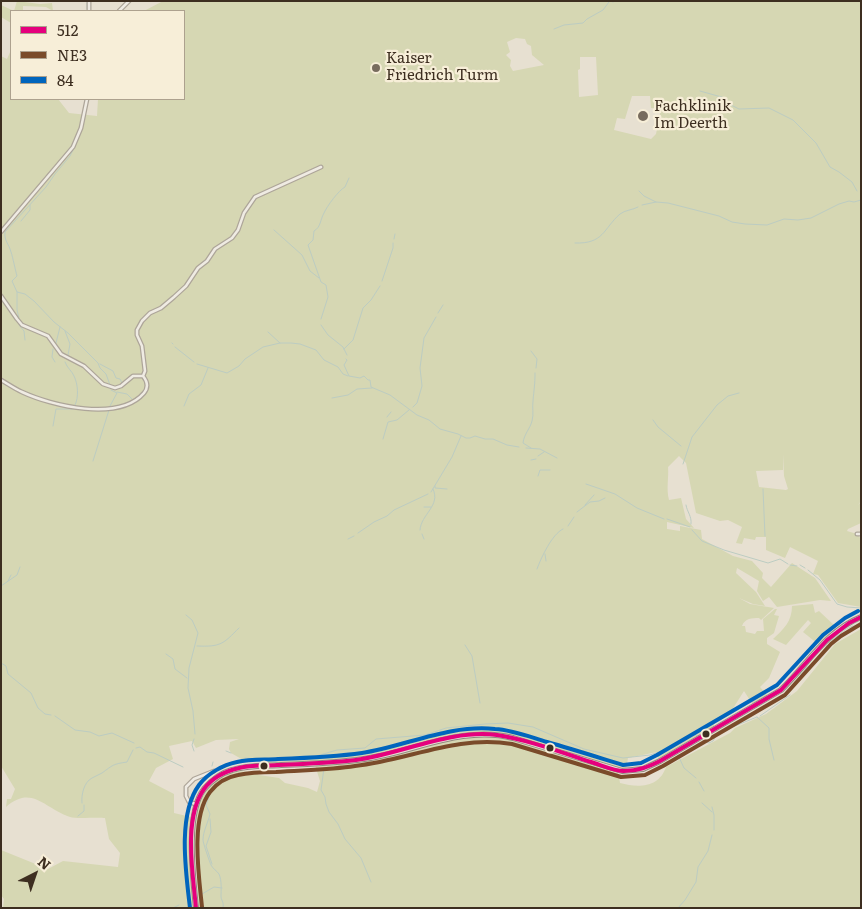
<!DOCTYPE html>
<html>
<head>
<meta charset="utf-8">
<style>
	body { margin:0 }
	#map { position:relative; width:862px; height:909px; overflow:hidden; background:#e7e0d1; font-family:Literata,serif }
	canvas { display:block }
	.frame { position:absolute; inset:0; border:2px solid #3d2e20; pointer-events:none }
	.legend { position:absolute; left:10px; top:10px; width:175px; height:90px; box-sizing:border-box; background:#f7eed8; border:1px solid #ada18e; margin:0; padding:6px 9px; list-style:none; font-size:15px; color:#3d2e20 }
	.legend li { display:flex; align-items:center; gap:10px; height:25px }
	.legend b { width:25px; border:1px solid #ada18e }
	.north { position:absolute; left:10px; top:849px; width:50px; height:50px; -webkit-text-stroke:4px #f7eed8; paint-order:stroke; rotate:41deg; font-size:14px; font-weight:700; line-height:20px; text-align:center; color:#3d2e20 }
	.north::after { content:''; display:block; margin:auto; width:18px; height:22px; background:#3d2e20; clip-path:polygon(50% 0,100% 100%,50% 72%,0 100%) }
</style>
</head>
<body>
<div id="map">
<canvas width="862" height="909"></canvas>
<div class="frame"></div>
<ul class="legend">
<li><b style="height:6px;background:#e5007d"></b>512</li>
<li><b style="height:6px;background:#7a4b2a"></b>NE3</li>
<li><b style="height:6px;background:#0065bd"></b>84</li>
</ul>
<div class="north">N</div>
</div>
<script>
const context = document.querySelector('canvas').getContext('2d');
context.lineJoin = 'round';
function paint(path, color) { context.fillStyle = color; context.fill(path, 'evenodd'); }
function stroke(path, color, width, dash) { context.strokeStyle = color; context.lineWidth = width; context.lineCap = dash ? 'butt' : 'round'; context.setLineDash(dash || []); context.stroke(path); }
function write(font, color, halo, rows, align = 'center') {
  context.font = font + ' Literata,serif'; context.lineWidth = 4.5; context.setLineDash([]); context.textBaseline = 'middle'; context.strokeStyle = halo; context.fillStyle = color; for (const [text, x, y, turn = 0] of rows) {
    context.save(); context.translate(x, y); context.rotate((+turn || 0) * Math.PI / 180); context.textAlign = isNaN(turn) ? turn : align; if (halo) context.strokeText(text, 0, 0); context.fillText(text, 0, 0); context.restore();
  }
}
paint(new Path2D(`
	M17 1 40 4 52 3 53 11 46 7 23 6V11H11V23L1 17V5L14 11Z
	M163 1H861V501L858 505 861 502V523L848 529 847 531 857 534 861 539V607L838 603 818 575 813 574 818 561 790 547 785 558 766 550V537H756L755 540 744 538 742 544 736 543 742 527 728 520 720 521 696 513 686 463 679 456 668 467C669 478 666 488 669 500L681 498 686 519 694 528 667 522V529L680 531V526L701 530 702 539 733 556 752 561 763 573 762 578 771 587 792 563 815 578 831 601 820 600 777 607 769 597 763 601 757 591 759 581 737 568 736 573 756 592 765 606 753 604 739 598 750 604 774 608 761 620 759 618C752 618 745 618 742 626H745L746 632 755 634 757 631H764L763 619 775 609H777L774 615 779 616 774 633 767 638V644L780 652 769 678 760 687 768 696 753 705 744 691 732 710 714 721V728L659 760 657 752 628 758 626 770 513 736 499 733 483 732 456 735 363 758 268 764 267 760 245 761 231 753 229 749 230 742 239 739 216 740 196 748 192 741 169 746 173 759 156 768 149 781 174 794V813L191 817 194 908H3L4 899 1 895V850L48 869 63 861 118 867 120 853 109 839 105 818C97 817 76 819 70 817 45 809 32 784 6 807L7 799H11L15 789 1 766V56L7 59 11 50V99H58L69 113 97 116 98 99H184V11H144ZM516 38 525 39 527 44 531 46 532 55 544 65 513 71 510 66 511 60 506 55 510 52 507 42ZM580 57H596L598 95 579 97 578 70 580 69ZM632 96H650L651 108 661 109 656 134 651 139 614 130 617 118 625 119ZM783 454 784 476 788 489 786 490 759 487 756 471 783 470Z
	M813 604 815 613 819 611 836 627 818 644 803 632 811 623 808 620 786 645 773 639C784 629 792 621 792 606Z
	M861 629V908H199L194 823 198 804 202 794 210 784 231 771 254 772 259 775 279 778 285 783 308 788 317 792 320 781 315 765 370 760 448 740 487 736 510 739 548 752 618 771 620 783C638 788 659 788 666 767L730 733 735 728 766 714 797 691 835 644Z`), '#d6d7b3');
stroke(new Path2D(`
	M613 2 615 1
	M87 3V9
	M554 29 564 25 583 23 587 19 603 10 609 2
	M700 91 725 98 731 105 739 109 769 108 793 120 816 143 830 167 839 172 852 182 857 191
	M82 119 85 101
	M74 148 70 156 55 174 46 187 5 232C4 241 9 244 11 252 13 258 15 269 17 276L12 281 17 292 25 294 34 301 54 322 68 333 98 363 100 368 106 374 110 385
	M639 191 644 196 656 202
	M642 205 656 202 668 203 719 216 732 222 745 224 767 225 784 219 798 220 811 218 839 204 849 201 854 202 861 200
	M21 221 30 210V205
	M274 230 302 255 310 271 319 278
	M394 239 395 234
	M575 243C604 244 603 229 620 214 625 210 633 210 638 207
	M382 281 393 248V243
	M17 292V310L19 318
	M438 313 443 305
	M321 319 328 297 326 285 321 282 308 245 313 240 314 231C321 227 320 220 324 213 327 206 339 190 345 187L349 178
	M19 325 24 331 25 340
	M321 325 328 335 343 347 347 355
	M65 331 70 344 68 355
	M268 332 280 343
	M56 343 60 327
	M172 343 173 344
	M175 347 194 362
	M53 349 52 357 55 362
	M344 349 353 340 363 308 371 300 380 286
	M531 351 537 359 536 368
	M346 359 347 360 344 365 349 376 360 378 364 376 368 380H370L371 387 390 395 417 415 429 420 440 429 458 434 466 438H470L475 436 485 439H493L507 445 519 447
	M65 362C67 368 72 371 74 376 78 384 79 397 75 405
	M100 364 113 371 116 378 120 379 122 383
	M197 364 227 373 239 366 245 359 263 347 280 343H291L300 344 316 350 324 360 338 367 343 374 348 376
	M117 392 127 394 132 399
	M332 398 348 395 357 389 372 388
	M110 406 117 393 111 390
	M184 406 189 394 201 385 208 368
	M413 407 417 403 422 386 420 368 424 338 436 317
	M387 417 391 412
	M653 420 658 427 681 446
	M53 426 56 409H73
	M383 439 388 422 397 420 409 410
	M526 448 540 449 557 458
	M531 448 523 443C524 434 530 429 532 421 534 414 532 407 533 401 534 389 535 385 535 373
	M538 456 544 452
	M531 460 536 459
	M93 461 109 410
	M683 464 692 437 717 405 728 396 739 393
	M538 476 540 470H550
	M586 484 615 494 637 508 664 519
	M435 486V488L447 489
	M763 489 765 536
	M431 492 452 457 461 436
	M585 505 594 495
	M686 505C687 512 692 516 691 524
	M424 507H431
	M577 512 590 502 599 501 605 498
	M667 519 690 527
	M568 526 574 517
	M420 530C421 514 441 506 433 489
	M692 530 702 541 724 550 768 563 780 559 788 564
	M358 533 374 522 387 516 394 510 428 494
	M422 534 424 539
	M348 539 354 536
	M545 554 546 561
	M790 565 797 566
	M800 565 805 568
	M537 569C541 558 552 534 563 529
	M808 570 820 580 837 604 847 607 861 608
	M8 581 11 575
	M1 586 17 575 20 567
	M186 615 192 620 198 633 189 668 188 688 193 711 195 734
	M828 643 846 629 853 626H861
	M465 645 472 656 480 703
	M197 646C221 647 223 644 239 628
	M166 654 173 659 175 669 187 678
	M1 663 6 666 8 674 31 693 38 708 45 714 51 715
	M797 680 806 668 820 659 827 645
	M793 685 795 681
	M55 716 75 730 90 732 99 736 112 733 134 743
	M760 716 790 695
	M757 717 769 728V739L774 760
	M730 728 757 717
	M725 729 728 728
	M703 741 709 743 713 741 718 732 722 730
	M136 748 140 747 147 752 154 753 183 767
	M194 751 192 745 194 739
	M226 751 231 753
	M678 755 684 768 696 778
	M245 758 254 759
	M283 758 313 757 337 750 365 748 376 739 425 735 446 728 485 724 508 723 533 727 584 749 623 758 650 755 671 748 689 737 695 735 698 736
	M212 766 213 762
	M324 768 321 790 325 797 326 804 329 812 338 824 345 839 361 858 371 882
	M699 782 704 791
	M213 786 206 805 210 814C208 823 203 831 203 840 203 843 210 863 211 865 213 869 217 871 219 874 222 881 221 890 221 897 222 902 224 902 223 908
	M82 803C81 795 84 782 92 778 95 776 99 775 102 773 113 765 113 764 127 762L133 750
	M702 803 712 812
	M712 807 714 815V830
	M78 816 84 811V805
	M210 819 211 832 206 846 212 864
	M202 894 214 887 222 888
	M173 908 179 905
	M678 908 685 900 696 882 698 867 708 851 712 835`), '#bcccc2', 1);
const minor = new Path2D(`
	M89 1V11
	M119 11 129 1
	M1 232 73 147 81 128 87 99
	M1 296 17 319 22 325 48 336 61 354 84 366 103 384 115 388 121 386 133 376H143
	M143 376 145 371 142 346 137 335V330L142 321 150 313 161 308 174 297 186 286 198 268 207 261 215 249 232 238 238 230 244 213 255 197 321 167
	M1 380C8 384 15 389 22 392 52 406 119 422 144 393 149 387 147 381 143 376
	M857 534H861
	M196 804 189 802 186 796V787L194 779 214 771`);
const major = new Path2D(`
	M196 908C193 877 185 813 204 789 212 780 221 773 232 770 247 765 265 766 281 765 309 764 337 763 364 759 414 752 462 725 513 738L622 771 643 769 660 761 781 690C807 665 826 631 861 617`);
stroke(minor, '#ada599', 5);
stroke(major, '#928b80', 6);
stroke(minor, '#efebe3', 2.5);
stroke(major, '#e6e1d4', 4);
stroke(new Path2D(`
	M196 908C193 875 183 818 204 789 212 778 226 771 239 768 251 765 264 766 277 765 303 764 330 763 356 760 401 754 451 729 497 735 529 740 560 752 591 762 601 765 614 771 624 771 638 771 648 767 660 761L781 690 827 640 849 623 861 617`), '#e5007d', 4);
stroke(new Path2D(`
	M202 907C199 877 190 818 210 792 217 783 227 777 238 775 251 772 263 772 276 772 302 770 329 770 355 766 410 760 455 735 512 744L621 777 645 775 663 766 785 695 831 644 841 636 861 624`), '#7a4b2a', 4);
stroke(new Path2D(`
	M190 908C186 873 177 815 199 785 208 773 223 765 237 762 251 759 265 760 278 759 306 758 334 757 362 753 406 746 450 724 495 729 513 730 530 737 547 742 572 749 597 757 623 765L641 763 657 755 777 685 823 635 845 618 858 611`), '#0065bd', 4);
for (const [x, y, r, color] of [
	[376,68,5,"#786c5e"],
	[643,116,6,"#786c5e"],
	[706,734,4.5,"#3d2e20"],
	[550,748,4.5,"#3d2e20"],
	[264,766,4.5,"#3d2e20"]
]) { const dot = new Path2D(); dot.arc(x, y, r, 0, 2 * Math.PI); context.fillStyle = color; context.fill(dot); stroke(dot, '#f7eed8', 2); }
write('15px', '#3d2e20', '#f7eed8', [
	["Kaiser",386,59],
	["Friedrich Turm",386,76],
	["Fachklinik",654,107],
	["Im Deerth",654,124]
], 'left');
</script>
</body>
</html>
